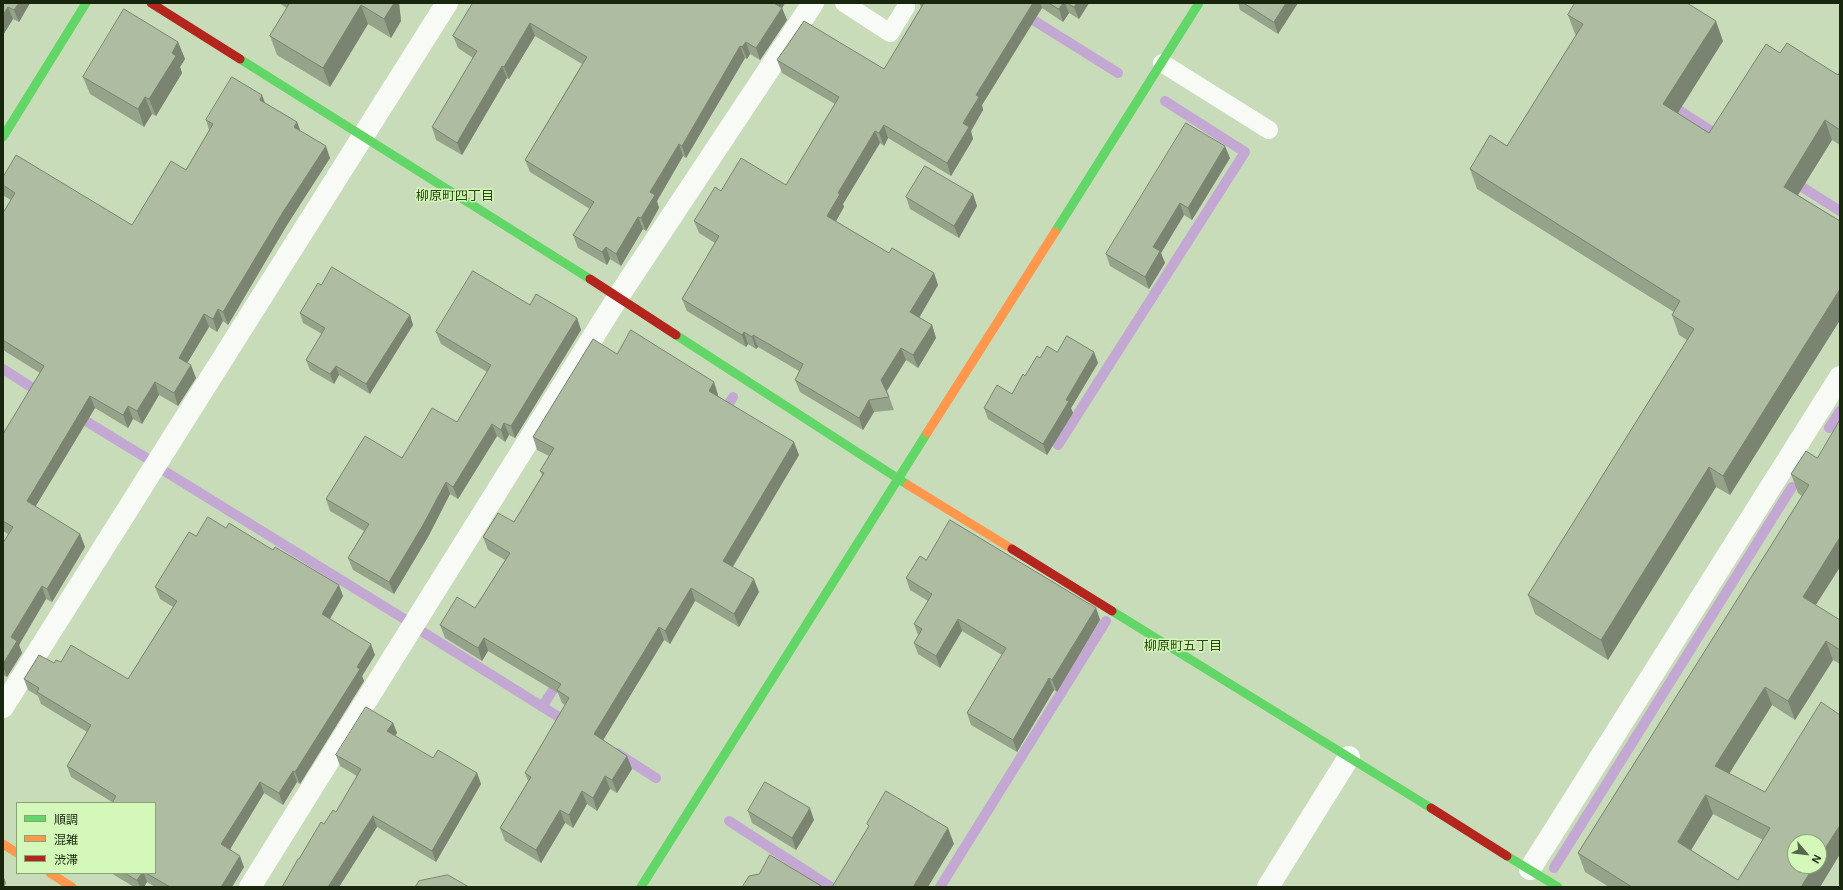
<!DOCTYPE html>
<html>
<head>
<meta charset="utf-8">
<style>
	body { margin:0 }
	#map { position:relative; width:1843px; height:890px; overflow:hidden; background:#c9dcba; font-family:Arial,"Noto Sans JP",sans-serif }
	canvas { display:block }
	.frame { position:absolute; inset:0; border:4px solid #19260e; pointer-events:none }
	.legend { position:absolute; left:16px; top:802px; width:140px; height:72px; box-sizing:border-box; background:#d3f8b9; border:1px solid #89a475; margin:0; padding:5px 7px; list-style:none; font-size:12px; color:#19260e }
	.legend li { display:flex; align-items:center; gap:8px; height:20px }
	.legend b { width:20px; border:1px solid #89a475 }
	.north { position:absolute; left:1787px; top:834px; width:40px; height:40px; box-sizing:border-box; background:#d3f8b9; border:1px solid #89a475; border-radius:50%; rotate:118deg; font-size:11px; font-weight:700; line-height:16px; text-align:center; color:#19260e }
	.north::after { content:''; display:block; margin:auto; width:14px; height:18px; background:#57664a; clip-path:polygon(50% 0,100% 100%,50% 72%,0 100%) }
</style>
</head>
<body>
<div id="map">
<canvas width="1843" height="890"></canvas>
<div class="frame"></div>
<ul class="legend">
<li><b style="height:5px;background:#63d668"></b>順調</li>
<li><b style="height:5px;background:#ff974d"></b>混雑</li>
<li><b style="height:5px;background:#b3261e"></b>渋滞</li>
</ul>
<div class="north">N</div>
</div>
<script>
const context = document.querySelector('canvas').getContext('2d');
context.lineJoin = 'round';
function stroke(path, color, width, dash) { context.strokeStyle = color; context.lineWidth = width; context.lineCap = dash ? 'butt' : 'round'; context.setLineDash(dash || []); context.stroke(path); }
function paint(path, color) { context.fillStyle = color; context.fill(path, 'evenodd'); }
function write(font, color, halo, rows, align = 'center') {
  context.font = font + ' Arial,"Noto Sans JP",sans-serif'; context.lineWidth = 3; context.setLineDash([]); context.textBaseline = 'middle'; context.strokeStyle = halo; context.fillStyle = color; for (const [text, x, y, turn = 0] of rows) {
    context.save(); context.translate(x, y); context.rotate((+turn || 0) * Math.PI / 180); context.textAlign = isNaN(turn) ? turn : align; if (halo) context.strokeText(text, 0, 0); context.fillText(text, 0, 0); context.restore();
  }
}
stroke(new Path2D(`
	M1006 3 1118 73
	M1669 104 1721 137
	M1791 180 1840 211
	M3 369 42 394
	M76 415 148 459
	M722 415 733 397
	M1829 428 1840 411
	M1058 445 1245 152 1165 101
	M166 472 406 620
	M423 632 570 724
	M542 707 560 679
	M617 753 656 778
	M729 821 831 887
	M1554 868 1792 487
	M940 887 1106 621`), '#c3a8d3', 10);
stroke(new Path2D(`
	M844 3 890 33 906 7
	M1162 63 1269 130`), '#f7faf5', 18);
stroke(new Path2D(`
	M3 707 447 3
	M1530 869 1840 377
	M250 887 618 297 813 3
	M1268 887 1349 757`), '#f7faf5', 22);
stroke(new Path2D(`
	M240 59 590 279
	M3 137 86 3
	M1055 232 1199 3
	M676 335 908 485
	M1112 611 1431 808
	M1507 856 1558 887
	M641 887 927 433`), '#63d668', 9);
stroke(new Path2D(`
	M927 433 1055 232
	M908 485 1012 549
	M3 844 17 853
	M50 873 72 887`), '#ff974d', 9);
stroke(new Path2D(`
	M151 3 240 59
	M590 279 676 335
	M1012 549 1112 611
	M1431 808 1507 856`), '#b3261e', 9);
paint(new Path2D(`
	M3 3H30L19 22 13 19 3 35Z
	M279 3H399L401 21 391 38 368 24 330 87 277 55 270 36 287 8Z
	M473 3H785L782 8 787 20 760 60 750 54 747 59 745 58 686 158 683 156 657 201 659 208 646 231 643 229 621 266 610 259 607 265 578 248 573 235 590 209 530 172 525 160 582 64 535 36 509 79 507 78 462 155 436 140 432 127 473 58 458 48 453 36Z
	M919 3H1089L1079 19 1069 13 1063 22 1042 8 982 105 983 110 971 131 973 139 951 176 888 138 884 146 880 143 843 204 844 207 836 221 889 253 934 273 938 285 919 317 932 325 936 338 918 368 906 360 887 391 894 410 874 412 863 430 800 392 795 380 799 371 758 347 756 349 748 344 746 347 687 311 682 299 715 243 699 233 694 221 721 191 786 185 835 104 782 73 777 60 884 69 921 7Z
	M1238 3H1298L1278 34 1240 10Z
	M1568 15 1723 41 1677 113 1709 133 1780 53 1838 75 1840 72V145L1832 140 1798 195 1840 221V320L1730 495 1716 487 1608 660 1535 614 1528 595 1687 340 1679 335 1672 315 1674 312 1477 189 1470 169 1507 146 1576 35 1575 34Z
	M178 42 185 59 180 67 182 73 156 116 152 114 144 127 90 94 83 77Z
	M265 103 297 122 300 131 330 158 287 225 228 325 223 321 217 332 209 327 187 363 196 378 178 406 159 395 142 424 133 419 128 428 95 408 35 507 80 534 85 547 52 602 46 599 19 645 22 653 7 677 3 675V543L8 534 3 531V434L40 373 3 350V213L11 200 4 196 3 192V177L132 225 186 170 209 130 206 120Z
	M1230 158 1192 220 1184 215 1161 253 1165 263 1149 289 1110 266 1106 254Z
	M973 194 977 206 959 238 910 209 906 197Z
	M321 285 410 315 413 325 370 394 339 375 334 384 310 370 306 360 322 334 303 323 300 313Z
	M530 305 577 318 581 330 515 438 509 435 505 442 497 436 458 499 450 494 428 537 394 594 353 570 348 558 364 531 330 511 326 499 402 458 457 422 487 372 441 344 436 332Z
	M1057 352H1094L1098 363 1071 408 1073 413 1047 455 988 419 984 408 1012 394 1025 376Z
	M617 354 714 382 718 395V396L799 455 733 567 759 592 739 627 695 601 670 644 664 640 603 740 627 756 632 769 617 793 610 789 597 811 587 804 573 828 565 823 541 863 505 841 500 828 528 781 525 773 565 705 562 703 558 693 488 651 482 661 445 638 440 625 475 608 505 560 488 550 483 537 514 522 542 475 540 471 549 456 537 450 533 437Z
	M1806 451 1840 567 1816 605 1840 620V664L1833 660 1795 720 1772 705 1729 774 1765 792 1840 715V854L1820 887H1609L1585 872 1578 853 1802 496 1798 493 1791 474ZM1713 814 1763 840 1738 880 1691 850Z
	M226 528 343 596 330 619 375 655 362 676 364 681 300 784 297 782 283 805 264 793 230 849 244 867 232 887H155L147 882 144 887H134L111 873H155L112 802 71 777 67 766 87 732 41 704 38 696 28 690 24 679 54 663 61 662 128 679 173 607 160 599 155 587 196 536Z
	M926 560 1096 608 1100 620 1057 692 1054 690 1017 752 971 725 967 713 1002 655 962 631 940 668 918 654 914 643 918 635 914 624 928 601 910 590 906 578Z
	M393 723 397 733 395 736 433 758 477 773 481 784 436 862 377 827 339 887H282L299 859 324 824 336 812 357 776 340 766 336 755Z
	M748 811 814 820 796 850 752 823Z`), '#96a38b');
paint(new Path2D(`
	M19 3H30L19 22 14 10Z
	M394 3H399L401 21 391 38 384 19Z
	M773 3H785L781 10 782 8 787 20 760 60 756 48Z
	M1033 3H1040L1042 8 982 105 983 110 971 131 973 139 951 176 947 163 976 95Z
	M1063 3H1065L1069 13 1063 22 1059 9Z
	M1077 3H1089L1079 19 1074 7Z
	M1286 3H1298L1278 34 1274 22Z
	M361 5 368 24 330 87 323 68Z
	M8 7 13 19 3 35V15Z
	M1716 21 1723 41 1671 124 1663 104Z
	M530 23 535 36 509 79 504 67Z
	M178 42 185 59 180 67 182 73 156 116 149 99 172 53Z
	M746 42 750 54 747 59 742 47Z
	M740 46 745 58 686 158 682 146Z
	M502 66 507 78 462 155 457 143Z
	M262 95 267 108 260 100Z
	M145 97 152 114 144 127 138 109Z
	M1825 120 1832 140 1791 206 1784 187Z
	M297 122 302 135 294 127Z
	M884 125 888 138 884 146 879 133Z
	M875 131 880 143 843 204 844 207 832 228 827 216 838 193Z
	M679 144 683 156 657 201 659 208 646 231 641 218 650 192Z
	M326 146 330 158 287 225 228 325 223 312 283 212Z
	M1225 146 1230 158 1192 220 1188 208Z
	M973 194 977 206 959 238 954 226Z
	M1180 203 1184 215 1161 253 1165 263 1149 289 1145 277 1153 247Z
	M638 217 643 229 621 266 616 254Z
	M606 247 610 259 607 265 602 252Z
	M934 273 938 285 915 325 910 312Z
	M1840 289V320L1730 495 1723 476Z
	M218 309 223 321 217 332 213 319Z
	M204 314 209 327 183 370 179 358Z
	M410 315 413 325 370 394 366 384Z
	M577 318 581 330 515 438 511 426Z
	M932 325 936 338 918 368 913 355Z
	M744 332 748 344 746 347 742 335Z
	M753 335 758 347 756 349 752 337Z
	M901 348 906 360 886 392 881 380Z
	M1094 352 1098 363 1071 408 1073 413 1047 455 1043 444 1066 400Z
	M191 365 196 378 178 406 174 393Z
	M336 366 339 375 334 384 330 374Z
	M155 382 159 395 142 424 137 411Z
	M714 382 718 395 713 404 709 391Z
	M90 396 95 408 31 514 27 501Z
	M869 400 874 412 863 430 859 418Z
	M128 406 133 419 128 428 123 415Z
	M504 423 509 435 505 442 501 430Z
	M492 424 497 436 458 499 453 487Z
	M794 442 799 455 728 574 723 561Z
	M1709 467 1716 487 1608 660 1601 640Z
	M446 482 450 494 428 537 394 594 389 582Z
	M80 534 85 547 52 602 47 589Z
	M1840 537V567L1809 615 1803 597Z
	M754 579 759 592 739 627 734 614Z
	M339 585 343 596 326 625 322 614Z
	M42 586 46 599 19 645 22 653 7 677 3 667V664L11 637Z
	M691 588 695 601 670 644 665 631Z
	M1096 608 1100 620 1057 692 1052 680Z
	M958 619 962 631 940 668 936 656Z
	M659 627 664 640 599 747 594 734Z
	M484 638 488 651 482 661 478 648Z
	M1826 641 1833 660 1795 720 1788 701Z
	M371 644 375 655 362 676 364 681 300 784 295 772Z
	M1049 678 1054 690 1017 752 1013 740Z
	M1765 687 1772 705 1722 785 1715 766Z
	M393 723 397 733 391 742 387 731Z
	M627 756 632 769 617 793 612 780Z
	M293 771 297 782 283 805 279 793Z
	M477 773 481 784 436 862 432 851Z
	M605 776 610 789 597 811 593 798Z
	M260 782 264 793 226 856 221 844Z
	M582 791 587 804 573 828 569 815Z
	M1706 795 1713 814 1685 860 1678 842Z
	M810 808 814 820 796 850 792 838Z
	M560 810 565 823 541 863 536 850Z
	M373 816 377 827 339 887H328Z
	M1840 825V854L1820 887H1801L1814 866H1819V858Z
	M948 828 954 844 928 887H913Z
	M240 856 244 867 232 887H221Z
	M142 873H144L147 882 144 887H140L137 880Z
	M3 875 6 883 4 887H3Z`), '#7a8471');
const building = new Path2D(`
	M3 3H19L14 10 8 7 3 15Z
	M290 3H394L384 19 361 5 323 68 270 36Z
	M473 3H774L782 8 756 48 746 42 742 47 740 46 682 146 679 144 650 192 655 195 641 218 638 217 616 254 606 247 602 252 573 235 594 202 525 160 587 57 530 23 504 67 502 66 457 143 432 127 477 51 453 36Z
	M923 3H1033L976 95 979 97 963 123 969 127 947 163 884 125 879 133 875 131 838 193 840 194 827 216 889 253 892 248 934 273 910 312 932 325 913 355 901 348 881 380 889 397 869 400 859 418 795 380 803 364 753 335 752 337 744 332 742 335 682 299 719 236 694 221 715 187 721 191 741 158 786 185 839 97 777 60 804 21 884 69 924 3Z
	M1049 3H1063L1059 9Z
	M1068 3H1077L1074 7Z
	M1244 3H1286L1274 22Z
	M1575 3H1687L1716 21 1663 104 1709 133 1766 44 1780 53 1787 43 1838 75 1840 72V130L1825 120 1784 187 1840 221V289L1723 476 1709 467 1601 640 1528 595 1694 329 1672 315 1680 301 1470 169 1490 135 1507 146 1583 24 1568 15Z
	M124 9 178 42 172 53 176 56 149 99 145 97 138 109 83 77Z
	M232 77 262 95 260 100 297 122 294 127 326 146 283 212 223 312 218 309 213 319 204 314 179 358 191 365 174 393 155 382 137 411 128 406 123 415 90 396 27 501 80 534 47 589 42 586 11 637 17 641 3 664V543L13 527 3 521V434L44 366 3 340V213L15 193 3 185V177L16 155 132 225 171 161 186 170 213 124 206 120Z
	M1186 123 1225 146 1188 208 1180 203 1153 247 1160 251 1145 277 1106 254Z
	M925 166 973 194 954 226 906 197Z
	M332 267 410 315 366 384 336 366 330 374 306 360 325 328 300 313 318 283 321 285Z
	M473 271 530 305 536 294 577 318 511 426 504 423 501 430 492 424 453 487 446 482 423 525 389 582 348 558 369 524 326 499 365 436 402 458 432 408 457 422 491 365 436 332Z
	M631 330 714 382 709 391 794 442 723 561 754 579 734 614 691 588 665 631 659 627 594 734 627 756 612 780 605 776 593 798 582 791 569 815 560 810 536 850 500 828 531 777 525 773 569 698 557 690 561 684 484 638 478 648 440 625 457 597 475 608 510 553 483 537 498 513 514 522 544 473 540 471 554 448 533 437 593 339 617 354Z
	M1067 336 1094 352 1066 400 1069 401 1043 444 984 408 997 385 1012 394 1023 374 1025 376 1037 356 1040 358 1047 346 1057 352Z
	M1840 420V537L1803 597 1840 620V650L1826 641 1788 701 1765 687 1715 766 1765 792 1821 702 1840 715V825L1819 858V842H1795V866H1814L1801 887H1632L1578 853 1809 485 1791 474 1806 451 1817 458ZM1706 795 1770 828 1738 880 1678 842Z
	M208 517 226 528 229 523 273 550 275 547 339 585 322 614 371 644 357 667 360 669 295 772 293 771 279 793 260 782 221 844 240 856 221 887H170L146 873H155V803H112L116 796 67 766 91 725 37 692 39 688 24 679 39 655 54 663 56 660 61 662 71 645 128 679 177 601 155 587 189 532 196 536Z
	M950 520 1096 608 1052 680 1049 678 1013 740 967 713 1006 648 958 619 936 656 914 643 922 629 914 624 932 594 906 578 920 556 926 560Z
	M366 707 393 723 387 731 433 758 438 750 477 773 432 851 373 816 328 887H282L298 859H299L321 822 324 824 333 810 336 812 361 769 336 755Z
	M765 782 810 808 792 838 748 811Z
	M886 791 948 828 913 887H832L869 826 867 824Z
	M770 855 823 887H742L749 876 759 874Z
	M125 873H142L137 880Z
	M448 875 469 887H415L419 881Z`);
paint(building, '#aebda2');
stroke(building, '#7a8471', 1);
write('13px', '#2b470c', '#d3f8b9', [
	["柳原町四丁目",455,196],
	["柳原町五丁目",1183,646]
]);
</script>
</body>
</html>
